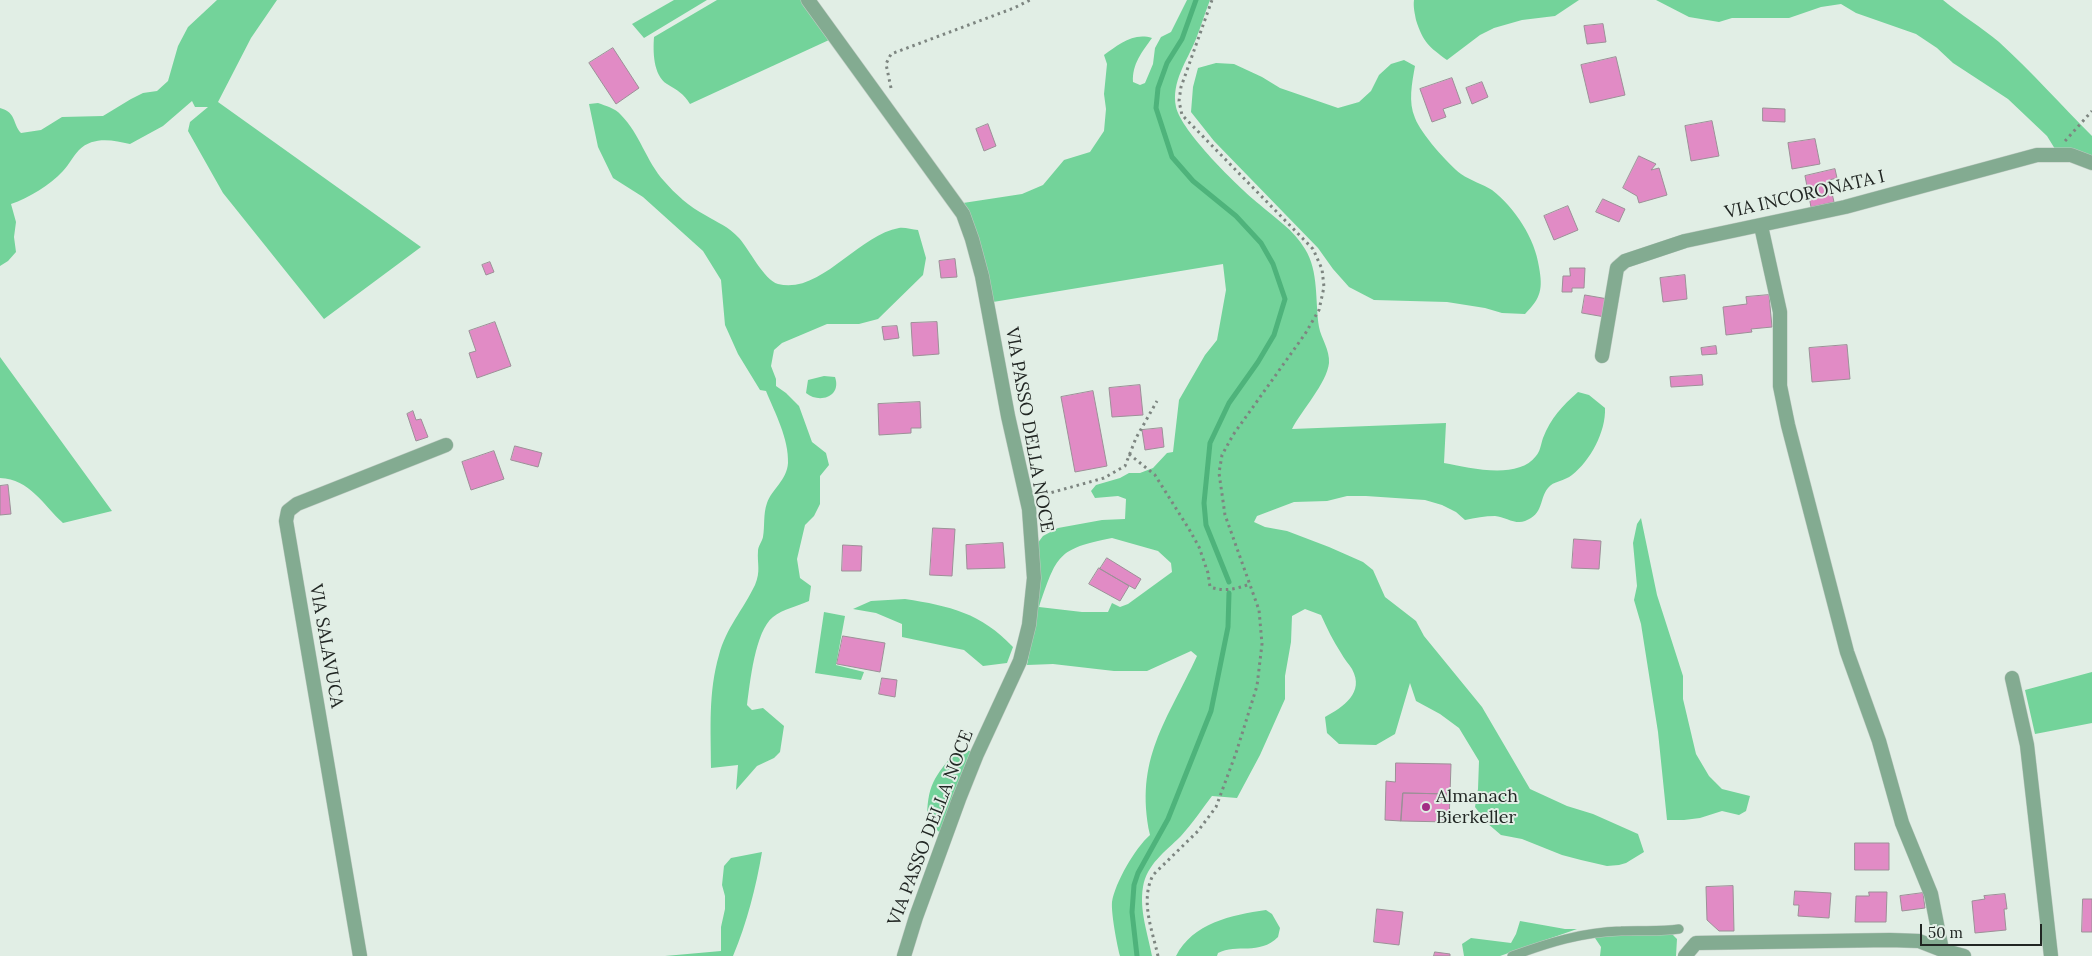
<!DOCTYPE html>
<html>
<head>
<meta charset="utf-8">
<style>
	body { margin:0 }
	#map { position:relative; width:2092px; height:956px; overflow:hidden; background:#e1eee5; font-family:Lora,serif }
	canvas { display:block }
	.scale { position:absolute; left:1920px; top:924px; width:122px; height:22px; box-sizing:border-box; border:2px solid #212623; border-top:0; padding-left:6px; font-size:15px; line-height:18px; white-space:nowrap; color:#212623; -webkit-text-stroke:4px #e1eee5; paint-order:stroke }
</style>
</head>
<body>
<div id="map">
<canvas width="2092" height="956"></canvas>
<div class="scale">50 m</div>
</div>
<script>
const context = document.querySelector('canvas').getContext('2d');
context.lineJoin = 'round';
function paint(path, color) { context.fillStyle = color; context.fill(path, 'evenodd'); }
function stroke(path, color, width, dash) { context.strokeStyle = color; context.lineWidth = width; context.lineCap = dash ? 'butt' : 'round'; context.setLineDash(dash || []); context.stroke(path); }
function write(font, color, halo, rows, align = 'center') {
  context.font = font + ' Lora,serif'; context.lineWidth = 4; context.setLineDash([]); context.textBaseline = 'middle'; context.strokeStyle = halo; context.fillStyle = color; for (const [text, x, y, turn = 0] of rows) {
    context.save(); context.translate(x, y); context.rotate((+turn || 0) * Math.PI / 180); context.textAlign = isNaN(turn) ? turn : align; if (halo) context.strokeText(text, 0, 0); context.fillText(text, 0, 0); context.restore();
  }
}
paint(new Path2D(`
	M217 0H277L251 38 218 102 421 247 324 319 223 193 188 131 190 122 208 107H195L192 101 163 126 130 144C113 140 93 136 79 150 73 156 69 165 63 171 50 185 29 198 11 204L16 222 14 237 16 252 8 261 0 266V108C17 113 12 123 21 133L41 130 62 117 103 116 131 99 143 93 157 91 168 81 178 46 188 27Z
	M674 0H707L644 38 632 24Z
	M717 0H802L829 40 690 104C684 94 677 90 667 84 653 75 653 51 654 37Z
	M1187 0H1210C1205 13 1201 26 1196 39 1187 61 1171 82 1176 107 1181 131 1238 187 1259 204 1275 218 1294 230 1305 249 1319 271 1315 302 1319 327 1321 338 1330 350 1329 363 1327 383 1301 411 1292 429L1446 423 1444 463C1470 468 1518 480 1536 456 1540 452 1541 444 1543 438 1551 418 1562 406 1578 392L1589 395 1605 408C1606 432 1590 461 1572 475 1565 481 1553 481 1548 488 1539 499 1544 514 1525 521 1516 525 1505 517 1495 516 1485 516 1475 518 1465 520L1456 512 1442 505 1425 500 1366 496H1347L1327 501 1294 502 1257 516 1254 522 1265 527 1287 531 1329 547 1363 562 1373 570 1385 597 1416 621 1424 636 1482 707 1530 789 1567 806 1593 814 1638 834 1644 852 1626 863 1619 865 1607 866 1581 860 1562 855 1522 839 1501 835 1487 823 1475 807 1478 789 1479 761 1459 728 1440 714 1416 701 1410 683 1395 734 1376 745 1339 744 1327 733 1325 717C1343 707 1365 693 1352 669 1349 664 1344 659 1341 653 1333 641 1327 628 1321 615L1305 609 1292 616 1291 642 1285 676V699L1260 755 1237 798 1212 796C1202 809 1192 824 1181 836 1165 852 1147 864 1143 887 1139 910 1148 934 1152 956H1120C1117 945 1111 913 1112 902 1115 883 1135 848 1150 835 1134 759 1167 721 1197 656L1191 651 1147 671H1114L1053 664 1027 665 1039 595 1037 544 1043 536 1058 528 1102 520 1125 519 1126 499 1118 496 1095 498 1091 491 1096 485 1120 478 1129 473H1140L1153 468 1167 453 1173 452 1179 400 1205 355 1217 340 1226 290 1223 264 993 302 963 203 1022 194 1043 185 1064 160 1090 152 1104 131 1106 109 1104 94 1107 64 1104 55C1118 45 1133 32 1152 38 1142 52 1132 64 1133 82L1140 85 1145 83 1153 64 1155 48 1161 37 1171 32ZM1112 538 1158 551 1171 563 1172 572 1128 604 1120 607 1112 603 1108 612H1082L1039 607C1057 555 1057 549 1112 538Z
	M1414 0H1579L1555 16 1522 20 1494 28 1480 35 1447 60C1429 47 1423 42 1416 20 1415 14 1413 7 1414 0Z
	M1656 0H1943C1961 15 1981 27 1999 42 2032 72 2061 105 2092 136V156L2055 149 2047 136 2008 99 1953 63 1937 48 1916 34 1856 13 1841 4 1821 7 1789 18H1732L1719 22 1689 17Z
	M1404 60 1415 66C1412 83 1408 102 1415 118 1421 134 1448 164 1461 174 1471 181 1483 184 1492 190 1515 208 1535 238 1539 267 1543 289 1541 298 1525 314L1502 313 1485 308 1447 302 1374 300 1349 287 1333 269 1318 248 1214 141 1191 112 1193 87 1198 68 1216 63 1234 64 1262 77 1280 88 1338 108 1359 102 1371 91 1379 75 1391 64Z
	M598 103C606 106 615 108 621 115 640 134 646 161 664 181 675 194 690 207 705 215 718 223 728 226 739 238 749 249 764 280 778 284 820 295 858 235 899 228 905 227 912 230 918 230L926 258 923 275 878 319 859 324H827L782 343 774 350 771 366 776 379V386L786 393 799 406 812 442 826 453 829 465 820 476V504L814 516 805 525 797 559 800 578 811 586 809 601C798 606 783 609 773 617 755 631 750 683 747 705L752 710 763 708 784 726 780 752 774 758 757 766 736 790 738 765 711 768C711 729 708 693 719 655 726 628 743 610 755 585 761 571 757 564 758 551 758 546 762 542 763 537 765 526 763 514 767 503 772 489 787 480 788 463 789 439 775 413 766 391L760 390 738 354 725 325 721 280 703 251 643 197 613 178 598 147 589 104Z
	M0 357 112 511 63 523C43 505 30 479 0 478Z
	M824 376 835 377C842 397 819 404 806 393L808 380Z
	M1641 518 1657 595 1683 676V699L1696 754 1709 776 1722 789 1750 796 1746 811 1739 815 1722 811 1700 818 1684 820H1667L1658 732 1641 624 1634 600 1637 586 1633 543 1637 524Z
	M905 599C950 606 981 613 1013 647L1007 663 983 666 964 650 902 637V624L876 613 853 609 871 601Z
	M824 612 845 616 836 665 864 672 861 680 815 673Z
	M2092 672V723L2035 734 2025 690Z
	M957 750 971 751 943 835 927 822C927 785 934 777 957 750Z
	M762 852C756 887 747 923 733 956H665L721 951V927L725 909V896L722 885 724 866 731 858Z
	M1266 910 1272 914 1280 928 1278 937C1259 956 1237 943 1218 953L1217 956H1176C1193 923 1231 915 1266 910Z
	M1520 921 1565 929H1577L1500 956H1464L1462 944 1471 938 1511 943 1516 934Z
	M1671 933 1677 939 1676 956H1600L1601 947 1593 935Z`), '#73d39a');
stroke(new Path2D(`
	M1196 0 1182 39 1167 63 1158 88 1156 108 1172 157 1193 181 1236 216 1261 243 1273 264 1285 299 1274 335 1258 362 1229 403 1210 443 1204 503 1206 525 1229 582
	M1137 956 1132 912 1134 885 1138 873 1168 819 1211 711 1228 627 1229 593`), '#4eb37b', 5);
const building = new Path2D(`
	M1603 24 1606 42 1587 44 1584 26Z
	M613 48 639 88 616 104 589 63Z
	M1616 57 1625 95 1590 103 1581 65Z
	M1452 78 1461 103 1443 109 1446 117 1432 122 1420 89Z
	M1482 82 1488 97 1472 104 1466 88Z
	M1763 108 1785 109V122L1763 121Z
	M1712 121 1719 156 1691 161 1685 126Z
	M988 124 996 146 984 151 976 129Z
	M1815 139 1820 164 1792 169 1788 143Z
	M1639 156 1656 164 1651 170 1659 168 1667 195 1639 203 1637 196 1623 188Z
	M1835 169 1837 178 1829 180 1834 202 1811 207 1805 176Z
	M1603 199 1625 209 1619 222 1596 212Z
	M1568 206 1578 230 1554 240 1544 216Z
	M955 259 957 277 941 278 939 261Z
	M490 262 494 272 486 275 482 265Z
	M1570 268H1585L1584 288H1572V292H1562L1563 276H1570Z
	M1685 275 1687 299 1663 302 1660 278Z
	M1585 295 1608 299 1605 317 1582 313Z
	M1769 295 1772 327 1751 329 1752 332 1726 335 1723 307 1747 304 1746 297Z
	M495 322 511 366 477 378 469 353 476 351 469 331Z
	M937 322 939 354 913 356 911 323Z
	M897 326 899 338 884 340 882 327Z
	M1847 345 1850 379 1812 382 1809 348Z
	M1716 346 1717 354 1702 355 1701 348Z
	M1702 375 1703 385 1671 387 1670 377Z
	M1140 385 1143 415 1112 417 1109 388Z
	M1093 391 1107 466 1075 472 1061 397Z
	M920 402 921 428H911V433L879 435 878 404Z
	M413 411 416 420 421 419 428 437 416 441 407 414Z
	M1162 428 1164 447 1145 450 1142 430Z
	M515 446 542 453 538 467 511 460Z
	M494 451 504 479 471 490 462 462Z
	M8 485 11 514 0 515V486Z
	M933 528 955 529 952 576 930 575Z
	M1574 539 1601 541 1599 569 1572 568Z
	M1003 543 1005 568 967 569 966 545Z
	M843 545 862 546 861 571H842Z
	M1107 558 1141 579 1135 589 1100 569Z
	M1099 568 1129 586 1120 601 1089 584Z
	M843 636 885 643 880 672 837 664Z
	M882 678 897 680 895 697 879 694Z
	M1396 763 1451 764 1450 794 1403 793 1401 821 1385 820 1386 781 1395 782Z
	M1403 793 1450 794 1449 822 1401 821Z
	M1855 843H1889V870H1855Z
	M1733 886 1734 931H1719L1707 920 1706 887Z
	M1795 891 1831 893 1829 918 1798 916 1799 905H1794Z
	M1869 892H1887L1886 922H1855L1856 896H1869Z
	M1923 893 1925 908 1902 911 1900 896Z
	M2005 894 2007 909H2004L2006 930 1975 933 1972 901 1985 899 1984 896Z
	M2083 899H2092V932H2082Z
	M1377 909 1403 912 1399 945 1374 942Z
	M1435 952 1450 954V956H1434Z`);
paint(building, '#e18bc5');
stroke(building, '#9c9097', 1);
const service = new Path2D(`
	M1512 956C1548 943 1582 932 1621 931 1641 930 1659 932 1679 929`);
const minor = new Path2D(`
	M808 0 963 214 972 239 982 276 1008 416 1029 509 1034 578 1029 625 1020 661 977 754 959 799 916 917 904 956
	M1761 226 1780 312V386L1788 425 1847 652 1879 741 1902 823 1931 894 1942 950
	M1602 356 1617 268 1625 261 1685 241 1845 207 2037 155H2071L2092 163
	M2012 678 2027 745 2051 956
	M360 956 286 521 288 511 297 504 446 445
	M1685 956 1696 943 1890 940 1919 941 1942 950 1964 956`);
stroke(service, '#becac2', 10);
stroke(minor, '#becac2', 15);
stroke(new Path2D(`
	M891 88 886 64 891 54 1014 8 1030 0
	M2065 141 2092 111
	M1129 454 1155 475 1189 529 1199 547 1208 573 1210 587C1225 592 1236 589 1250 584
	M1039 496 1104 478 1125 466 1136 438 1157 401
	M1158 956C1152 929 1140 901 1153 875L1198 831 1216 807 1236 753 1257 686 1262 644 1259 610 1225 515 1219 473 1222 455 1233 435 1305 334 1319 310 1324 287 1322 269 1313 249 1182 115 1179 101 1181 87 1212 0`), '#7d8580', 3, [2.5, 4]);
stroke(service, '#83ab91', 9);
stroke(minor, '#83ab91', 14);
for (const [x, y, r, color] of [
	[1426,807,5,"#a32c84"]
]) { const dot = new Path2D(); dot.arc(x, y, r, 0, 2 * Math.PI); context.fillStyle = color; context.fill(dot); stroke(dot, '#e1eee5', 2); }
write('18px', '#212623', '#e1eee5', [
	["VIA INCORONATA I",1805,195,-13],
	["VIA PASSO DELLA NOCE",1029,430,80],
	["VIA SALAVUCA",326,646,80],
	["VIA PASSO DELLA NOCE",931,828,-69]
]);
write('18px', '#212623', '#e1eee5', [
	["Almanach",1436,797],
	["Bierkeller",1436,818]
], 'left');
</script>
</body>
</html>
